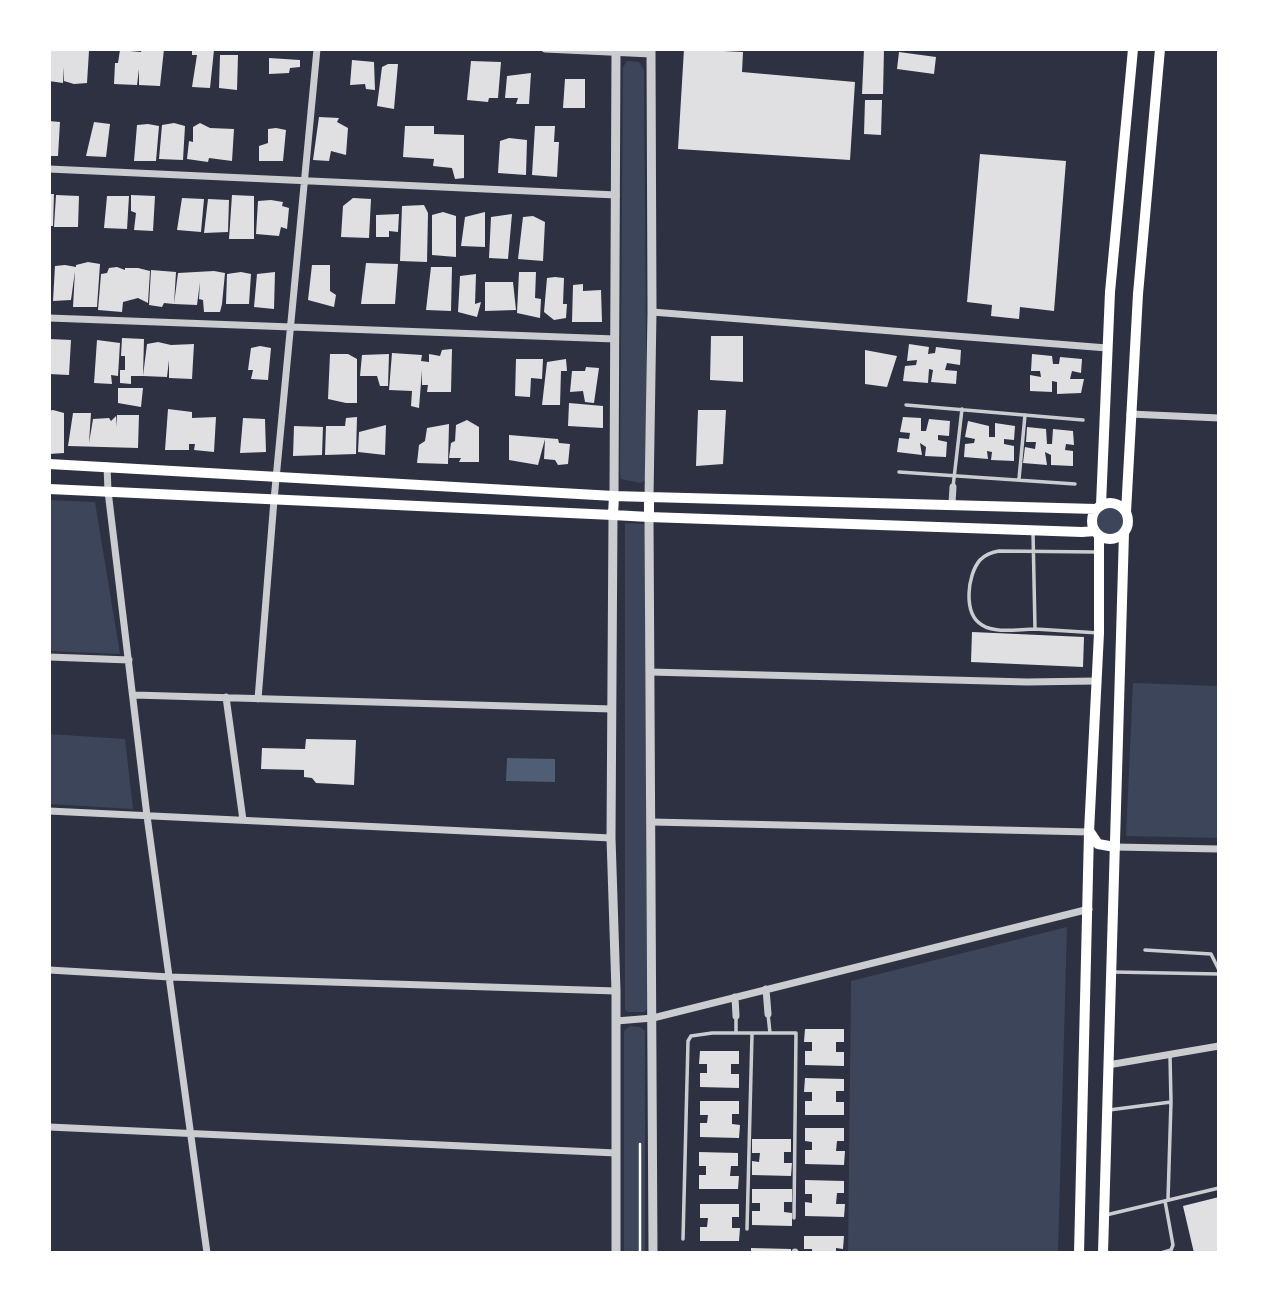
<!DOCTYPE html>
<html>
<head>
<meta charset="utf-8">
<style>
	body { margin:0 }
	#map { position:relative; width:1268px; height:1302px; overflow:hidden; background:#2d3142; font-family:"PT Sans",sans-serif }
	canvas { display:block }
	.frame { position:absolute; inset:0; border:51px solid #fff; pointer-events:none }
</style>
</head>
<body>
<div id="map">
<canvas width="1268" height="1302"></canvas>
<div class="frame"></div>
</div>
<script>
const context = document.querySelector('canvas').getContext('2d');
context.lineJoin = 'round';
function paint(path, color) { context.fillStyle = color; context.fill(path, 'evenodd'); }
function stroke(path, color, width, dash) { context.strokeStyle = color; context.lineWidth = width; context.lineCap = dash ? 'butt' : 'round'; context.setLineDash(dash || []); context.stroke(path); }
paint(new Path2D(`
	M627 61 639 62 644 70 647 479 641 483 621 479 620 474 623 67Z
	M49 500 95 502 120 654 49 651Z
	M1096 521a14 14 0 1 1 28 0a14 14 0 1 1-28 0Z
	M625 523 644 524 645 527 647 1009 644 1012H628L625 1010Z
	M1133 683 1219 686V838L1126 836Z
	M49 734 125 739 133 809 49 804Z
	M1067 927 1058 1253H848L851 981Z
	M630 1026 640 1027 645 1031V1253H624V1031Z`), '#3c4559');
paint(new Path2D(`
	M507 758 555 759V782L506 781Z`), '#4f5d75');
paint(new Path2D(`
	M49 49H87L89 51 87 83 74 84 64 81V67L63 83 49 81Z
	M142 49H164L160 86 139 85V69L137 85 114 84 115 63H118L120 50 141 52Z
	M192 49 214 50 210 88 192 87 197 55H192Z
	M684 49 743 52 742 72 855 82 850 160 678 149Z
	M864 49H884L883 94H862Z
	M899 52 936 57 934 74 897 69Z
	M220 55H238L237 90 219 88Z
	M269 58 300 60V67L290 68 289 73 269 74Z
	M352 60 374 62 375 90 366 89 365 84 350 85Z
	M471 61 501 62 498 98H489L488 102 467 100Z
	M388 64H398L394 109 377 106 382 67Z
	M531 73 529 104H516L518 98H505L507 76Z
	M565 79H585V108H563Z
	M865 100H882L881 135 864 134Z
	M319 117 339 118 337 122 348 128 346 155 331 151 329 161 313 160Z
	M49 121 60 122 58 156H49Z
	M94 122 110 124 106 157 86 156Z
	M174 123 185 126 183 160 159 159 162 125Z
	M200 123 210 128 234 129 232 161 209 158 208 162 187 159 189 141 193 142V127Z
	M148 124 159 126 156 161H134L137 125Z
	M405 126H434V134L464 135V178L455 179 452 168 433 166 434 159 403 157Z
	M535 126H555L554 142H559L557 177 532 175Z
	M276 128 286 130 283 161H259V146L268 143V129Z
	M509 138 527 140 526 175 498 173 500 141Z
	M980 154 1066 161 1054 311 1020 307 1019 319 991 316 992 305 967 302Z
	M49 194H54L53 226H49Z
	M56 195 79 196 78 227H54Z
	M131 195 155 196 153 231 134 230 136 213 131 211Z
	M232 195 254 196V239H229Z
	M107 196H129L127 229 104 228Z
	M182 198 204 199 201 232 177 230Z
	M353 198 371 199 369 238 341 237 343 206Z
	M208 199 229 200 228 232 204 233Z
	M271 200 283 202 282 206 289 208 287 229 281 227 279 236 256 234 258 201Z
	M424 205 428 213 427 262 400 261 402 206Z
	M443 212 456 216V257L432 255V215Z
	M485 212V247L461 246 465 217Z
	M399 214 398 232 389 231V237H376V215Z
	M512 214 508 259 489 258 491 217Z
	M533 216 545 222 543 261 518 259 523 217Z
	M88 262 100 264 97 307H73L75 271 71 300 53 301 55 266 65 265 76 267V265Z
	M366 263 398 264 395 304H361Z
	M312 265H330V291L336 295 334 307 308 300Z
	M117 267 125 270V268H138L150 271 148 303 138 298 123 302 122 312 98 310 101 274 107 273 109 268Z
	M431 267H452L451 311 426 310Z
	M151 270 176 272 174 304 164 303 162 307 149 305Z
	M214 271 225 273 222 304 220 312H204L203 300 199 299 200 282 197 305 174 304 178 273Z
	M241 272 251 274 249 304H226L227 274Z
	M275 272 274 309 254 307 257 274Z
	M519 272H536L535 298 541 299 540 318 517 313Z
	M476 274 475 304 481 302 477 317 458 312 460 276Z
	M555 277 564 278 563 304H567L566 318 554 320 544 312 547 278Z
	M485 282H513L516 310 485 311Z
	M583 284V291L601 290 602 322H572L573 285Z
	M711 336H743V382L710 380Z
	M122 338 144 339 143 376 147 344 158 342 171 345 194 344 192 379 169 378V360L167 377 143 376H131V384L120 383V370H125V356H121Z
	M49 339 71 340 69 375 49 374Z
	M97 340 120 343 118 376 111 375 112 384 94 383Z
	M909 344 929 347 928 354 935 353 936 347 961 350 960 365 947 363 945 370 957 371 956 384 931 382 933 370 929 369 928 383 903 381 905 366 916 365 917 360 907 361Z
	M260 346 271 348 268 380 251 379 253 370H248L251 348Z
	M452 349 451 392H427L428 385H422V370L419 408 411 406 412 391 389 390 392 353 422 355 421 361 429 362V354L440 356 442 350Z
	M865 350 897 356 887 387 865 384Z
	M330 354H348L357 359V403H346L328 399Z
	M389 354 388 386H380L377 376H360L362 355Z
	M1032 354 1052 356 1053 364H1059L1060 357 1082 359 1081 373 1072 371 1070 379H1084L1081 393 1057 394V382L1052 381V392L1030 391V375L1041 377 1040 371H1031Z
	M516 359H543L542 379 531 378 530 397 515 396Z
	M566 359 567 371H561L560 405H542L547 362Z
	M586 367 599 368 594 403 585 402 583 391 570 392 572 371H585Z
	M118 388H143L141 407 118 403Z
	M569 403 603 406V428L568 426Z
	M168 409 192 412V418L216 417 214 452 194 450 195 444H189V450H165Z
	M53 410 64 413V453L49 454V411Z
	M698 410H726L723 464 696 466Z
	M73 413H91L89 443 93 419 109 418 111 421 116 416V427L117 415H139L138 448 68 446Z
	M357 417 356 454 325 455 326 426H345L346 418Z
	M903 417 921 418V431H926L929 419 950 421 949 436 938 435V440L947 442 946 457 925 456 926 447 920 443 922 455 897 452 899 438 909 439 910 433 900 432Z
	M243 418 265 419 266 452 240 453Z
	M467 420 479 427V462H459L461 458H449L451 443 455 441 456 425Z
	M968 421 989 426V437H995V423L1015 426 1014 440 1004 439V444L1014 446V461L991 460 992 452 987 451 988 459 964 457 965 444 974 443 975 439 965 437Z
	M449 424 448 464 417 463 419 445 425 441 427 428Z
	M386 425 385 455 358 452 359 432Z
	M294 426 323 427 322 455 293 456Z
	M1027 427 1046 429 1047 444H1052L1053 429 1073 431 1074 445 1066 444 1065 450 1073 451V466L1051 465V455L1045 452 1047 465 1023 463 1025 447 1035 449 1036 442H1026Z
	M509 435 558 439 559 443 570 444 568 464 558 465 555 460 544 459 545 439 538 465 509 460Z
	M972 632 1084 637 1083 667 971 662Z
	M306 739 356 740 354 785 316 783 312 778 304 777V770L261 769 262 748 305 749Z
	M805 1029H844V1042H836V1052H844V1066L805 1065V1051H812V1042H804Z
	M700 1051H739V1064H731V1074H739V1088L700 1087V1073H707V1064H699Z
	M805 1078 844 1079V1091H836V1102H844V1115H805V1101H812V1092H804Z
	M700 1101H739V1114H732V1124L740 1125 739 1138 700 1137V1123H707L708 1115H700Z
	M805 1128H844V1141H837L836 1151H845L844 1165 805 1164V1150H812V1142L805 1141Z
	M752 1139H791V1152H784V1163H792L791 1176 752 1175V1161L759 1162 760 1153H752Z
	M699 1152 738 1153V1166H731L730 1176H739L738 1189H699V1175H706V1166H699Z
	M805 1180 844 1181V1193H837L836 1204H845L844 1217 805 1216V1202L812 1203V1194H805Z
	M752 1189H792V1202H784V1212L792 1213V1226L752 1225V1211H760V1203H752Z
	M1219 1197V1253H1194L1183 1206Z
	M700 1204H739V1217H732V1228H740L739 1241H700V1227H707L708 1218H700Z
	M804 1236H844L843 1249 836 1248V1253H812V1249H804Z
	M751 1248 791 1249V1253H751Z`), '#e0e0e3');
stroke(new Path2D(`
	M640 1144V1253`), '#fff', 2.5);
stroke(new Path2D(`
	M906 405 1083 420
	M899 472 1075 484
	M1019 479 1025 415
	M953 487 962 409
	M1033 532 1035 629 1099 633
	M1035 629C1019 629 996 634 982 625 963 614 967 575 980 560 985 555 992 552 999 551L1097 552
	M1145 950 1211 954 1219 970
	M1113 972 1219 974
	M768 1014 770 1033
	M736 1017V1033
	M1109 1110 1171 1102 1170 1056
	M1168 1199 1171 1102
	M1106 1215 1219 1188
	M747 1229 752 1034
	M683 1239 688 1041 691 1036 712 1033H796L794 1218
	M1161 1253 1171 1250 1173 1245 1165 1201`), '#caccd0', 3.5);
stroke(new Path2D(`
	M545 49 651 54
	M49 169 616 195
	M652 312 1107 348
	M49 318 615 339
	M1130 414 1219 418
	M107 466 108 491 147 816 207 1253
	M952 503 953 487
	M49 657 129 660
	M650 672 1027 682 1096 681
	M134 695 612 709
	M226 697 243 820
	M258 699 274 500 317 49
	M49 811 611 838
	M652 822 1089 832
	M1115 847 1219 849
	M49 970 170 977 616 991
	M766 989 768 1014
	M735 997 736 1016
	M616 1021 653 1018 1089 909
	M1108 1065 1219 1046
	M49 1127 616 1153
	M795 1253V1252`), '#caccd0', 7);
stroke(new Path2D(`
	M614 496 616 49
	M649 497 652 312 651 49
	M613 515 611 838 616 991V1253
	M649 517 653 1253`), '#caccd0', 9);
stroke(new Path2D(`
	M49 464 614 496
	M49 489 613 515
	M649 497 1096 509
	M1092 521a18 18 0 1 1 36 0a18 18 0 1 1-36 0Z
	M1101 505 1110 292 1133 49
	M1126 512 1138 294 1160 49
	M649 517V497L614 496 613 515 649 517 1082 532 1095 531
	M1090 832 1098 844 1115 847
	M1079 1253 1089 832 1099 633V535
	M1103 1253 1124 533`), '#fff', 10);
</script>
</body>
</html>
